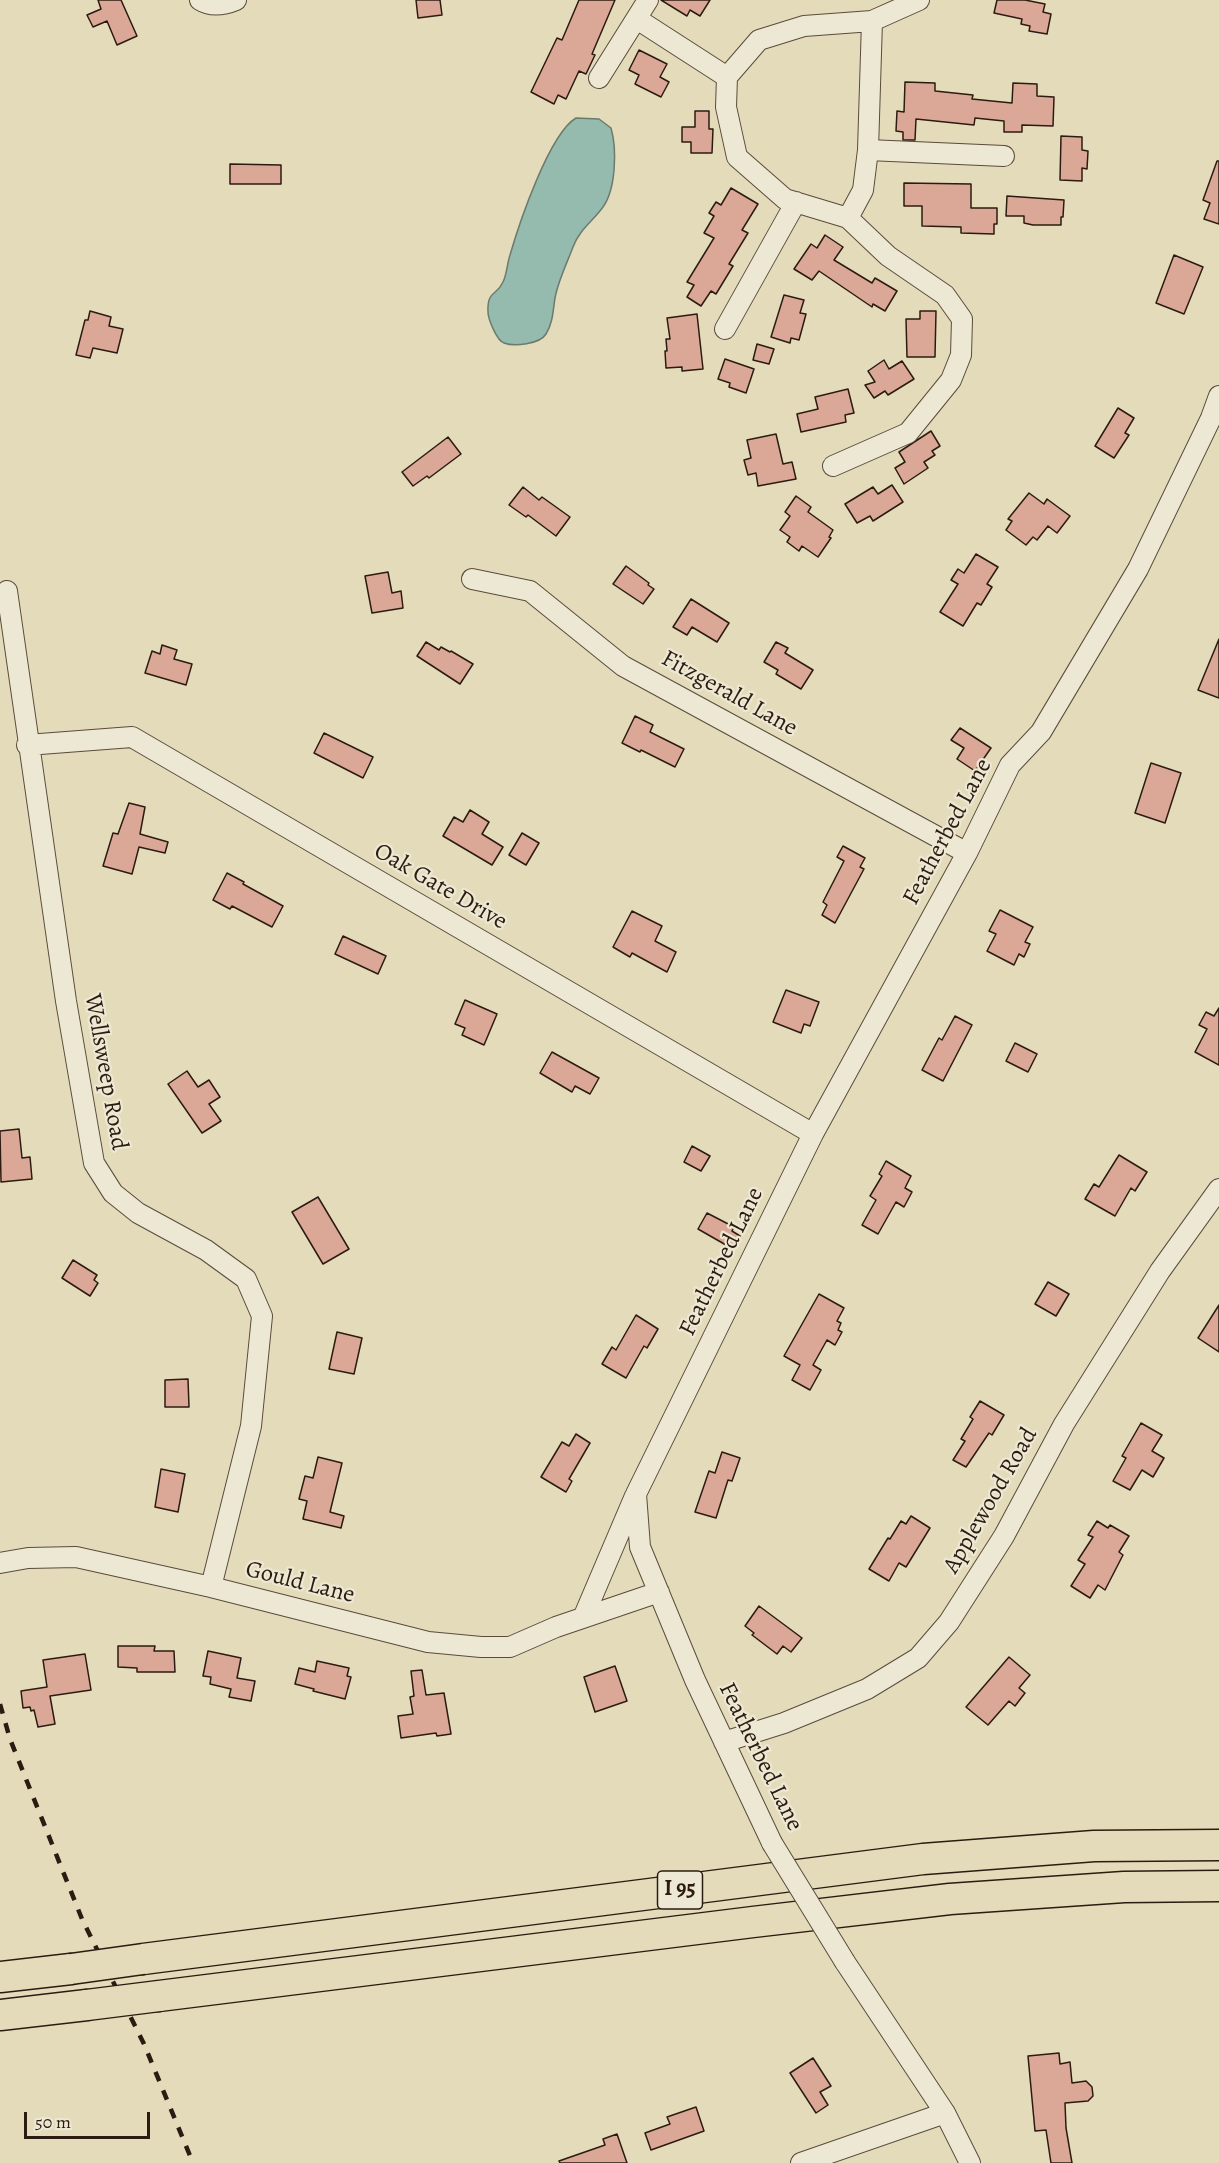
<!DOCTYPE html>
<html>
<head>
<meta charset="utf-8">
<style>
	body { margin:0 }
	#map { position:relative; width:1219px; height:2163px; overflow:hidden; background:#e4dbbb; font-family:Alegreya,serif }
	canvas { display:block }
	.scale { position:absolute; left:24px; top:2112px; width:126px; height:27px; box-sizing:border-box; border:3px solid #2c1b10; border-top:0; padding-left:8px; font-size:18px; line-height:21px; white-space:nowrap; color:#2c1b10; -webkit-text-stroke:4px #ede8d3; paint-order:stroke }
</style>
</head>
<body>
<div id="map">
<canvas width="1219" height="2163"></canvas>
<div class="scale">50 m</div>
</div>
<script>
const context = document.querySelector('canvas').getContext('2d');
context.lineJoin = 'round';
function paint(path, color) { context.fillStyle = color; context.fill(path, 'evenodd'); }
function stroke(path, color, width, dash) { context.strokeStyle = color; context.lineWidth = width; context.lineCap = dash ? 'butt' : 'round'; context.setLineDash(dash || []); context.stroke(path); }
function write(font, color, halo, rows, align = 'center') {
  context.font = font + ' Alegreya,serif'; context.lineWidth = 4.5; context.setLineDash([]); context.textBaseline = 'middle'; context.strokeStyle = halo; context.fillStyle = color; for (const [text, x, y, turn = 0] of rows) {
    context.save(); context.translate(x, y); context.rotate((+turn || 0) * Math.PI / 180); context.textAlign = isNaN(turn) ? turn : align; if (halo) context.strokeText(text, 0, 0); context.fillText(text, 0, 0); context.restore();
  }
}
const water = new Path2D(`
	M576 118 599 119 611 128C617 149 616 189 603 207 593 221 579 230 573 247 567 263 558 281 555 298 553 310 553 323 546 334 540 344 514 347 504 343 497 341 488 319 488 312 487 290 497 296 503 282 507 274 507 264 510 255 519 224 549 134 576 118Z`);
paint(water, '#95bbae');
stroke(water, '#6b7b6f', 1.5);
const building = new Path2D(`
	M98 0H121L137 36 117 45 107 21 93 27 87 15 101 9Z
	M416 0H440L442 15 418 18Z
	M579 0H615L592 54 595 55 586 74 579 71 566 99 558 95 554 104 531 92 557 38 562 40Z
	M661 0H710L700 16 690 10 687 16Z
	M997 0H1025L1045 4 1043 12 1051 14 1047 34 1029 31 1030 26 1021 24 1022 19 994 13Z
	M639 50 667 64 660 77 669 82 661 97 635 84 639 75 629 70Z
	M905 82 935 83V91L973 95 972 99 1012 103 1013 83 1037 84V96L1054 97 1053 126 1022 125V132H1004V121L975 118 974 125 916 119 915 140H903V132L896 131 897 111 904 112Z
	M695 111H709V129H713L712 153H691V142H682V127H695Z
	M1061 136 1082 137V150L1088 151 1087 169 1082 168V181L1060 180Z
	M1217 161H1219V224L1204 219 1210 203 1203 200Z
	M230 164 281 165V184H230Z
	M904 183 971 184V208H997V224H994V234L961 233V227L922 226V206H904Z
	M731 188 758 204 742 230 748 233 729 264 733 266 716 294 711 291 701 306 687 297 694 285 687 282 714 238 704 233 714 216 709 213 716 202 721 205Z
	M1007 196 1064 200 1063 217H1061V225H1033L1024 223V216H1006Z
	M825 235 843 247 834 260 872 283 875 278 897 291 885 311 873 304 872 307 819 271 812 280 794 269 811 244 817 248Z
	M1174 255 1203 267 1184 314 1156 303Z
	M784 295 804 300 800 313 806 314 799 340 791 338 790 343 771 337Z
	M90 311 111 317 109 326 123 329 117 353 93 348 90 358 76 355 85 320H88Z
	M920 311H936L935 357H907L906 319H920Z
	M697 314 703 369 682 371V367L666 368 665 351H667L666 339H670L667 318Z
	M757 344 774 349 769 364 753 360Z
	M725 359 754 369 746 393 729 387 730 383 718 379Z
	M884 360 889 369 902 361 914 379 888 395 885 391 874 398 865 385 875 382 868 371Z
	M848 389 854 413 845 415 846 422 801 432 797 414 818 409 815 397Z
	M1118 408 1134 418 1125 433 1129 435 1114 458 1095 446Z
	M931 431 940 446 932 451 935 455 924 462 928 468 904 484 895 468 905 462 899 452Z
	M776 434 783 464 792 462 796 479 758 486 756 473 748 475 744 460 751 458 747 440Z
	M448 437 461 454 429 478 427 476 413 486 402 472Z
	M892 485 903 502 873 521 870 516 857 523 845 504 873 487 878 494Z
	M523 487 539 500 542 497 570 517 556 536 528 515 526 517 509 505Z
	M1029 493 1044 504 1047 499 1070 516 1057 533 1048 526 1037 540 1033 537 1026 545 1006 530 1012 521 1008 519Z
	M796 496 811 507 808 512 833 530 829 537 831 538 818 557 802 546 799 551 787 542 790 537 780 530 790 516 785 512Z
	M976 554 998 567 987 584 992 587 981 605 977 603 963 626 940 612 958 584 951 580 958 569 964 573Z
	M626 566 649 583 648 585 654 589 643 604 613 584Z
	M388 572 392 593 401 591 403 608 372 613 365 576Z
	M691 599 729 623 717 642 692 627 687 635 673 627Z
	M1219 639V698L1198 690Z
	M426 642 439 650 441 647 450 652 451 651 473 664 460 684 417 656Z
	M776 642 788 648 785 653 813 670 801 689 776 674 778 670 764 662Z
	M162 645 177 650 174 659 192 664 186 685 145 673 152 651 160 654Z
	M635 716 653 725 650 732 684 749 675 767 641 750 640 752 622 743Z
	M960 728 991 748 975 771 957 759 964 748 951 740Z
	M324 733 373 757 363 778 314 753Z
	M1151 763 1181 773 1165 823 1135 813Z
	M129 803 145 807 140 834 168 842 165 853 139 847 132 874 103 866 113 833 118 834Z
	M470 810 489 822 482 834 503 847 492 865 443 836 454 817 463 822Z
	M522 833 539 843 526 865 509 855Z
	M843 846 865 858 860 867 864 869 835 923 822 915 827 905 823 902 844 861 837 857Z
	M227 873 244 882 243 884 283 906 272 927 232 906 230 909 213 900Z
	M1000 910 1033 927 1025 942 1030 944 1024 957 1019 954 1014 965 987 951 996 934 989 931Z
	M632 911 662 926 655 941 676 952 667 972 632 953 630 957 613 947Z
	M343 936 386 956 378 974 335 954Z
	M786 990 819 1002 810 1026 804 1024 801 1033 773 1022Z
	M465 1000 497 1014 484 1045 462 1035 465 1028 455 1024Z
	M1219 1008V1065L1195 1052 1207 1029 1199 1025 1206 1012 1214 1016Z
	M955 1016 972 1025 943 1081 922 1070 939 1038 942 1040Z
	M1015 1043 1037 1054 1028 1072 1006 1061Z
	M552 1052 599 1078 590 1094 575 1086 572 1092 540 1073Z
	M187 1071 198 1087 209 1080 220 1097 209 1104 221 1121 202 1133 168 1084Z
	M19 1129 22 1158 30 1157 32 1179 1 1182 0 1131Z
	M692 1146 710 1156 701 1171 684 1162Z
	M1119 1155 1147 1172 1135 1191 1131 1188 1115 1216 1085 1199 1094 1184 1099 1187Z
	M886 1161 911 1176 905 1188 912 1192 904 1207 896 1202 878 1234 862 1225 876 1200 870 1196 882 1176 879 1174Z
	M318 1197 349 1249 323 1264 292 1212Z
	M707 1213 734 1227 732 1231 740 1236 733 1249 698 1229Z
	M73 1260 97 1275 94 1280 98 1283 90 1296 62 1278Z
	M1048 1282 1069 1294 1056 1316 1035 1304Z
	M819 1294 844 1308 837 1321 841 1323 838 1330 842 1332 835 1345 827 1340 813 1365 821 1370 810 1390 792 1380 800 1365 784 1356Z
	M1219 1305V1352L1198 1338Z
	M636 1315 658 1329 647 1348 644 1346 626 1378 602 1364 612 1347 616 1350Z
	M337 1332 362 1338 354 1374 329 1369Z
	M188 1379 189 1407H165V1380Z
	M980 1401 1004 1415 992 1435 989 1433 966 1467 953 1460 965 1441 961 1439 973 1419 970 1417Z
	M1141 1423 1162 1435 1152 1451 1164 1458 1153 1477 1142 1470 1130 1490 1113 1481 1126 1458 1122 1456Z
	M576 1434 590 1443 569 1479 572 1481 566 1492 541 1477 562 1442 569 1446Z
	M722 1452 740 1458 732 1481 728 1480 716 1518 695 1512 709 1471 715 1473Z
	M318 1457 342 1463 330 1512 344 1516 341 1528 303 1519 307 1501 299 1499 305 1476 313 1478Z
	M161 1469 185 1474 178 1512 155 1507Z
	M911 1516 930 1528 906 1567 899 1563 889 1581 869 1569 888 1538 890 1539 901 1521 906 1524Z
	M1097 1521 1108 1528 1110 1525 1129 1536 1119 1552 1123 1555 1105 1590 1098 1585 1090 1598 1071 1586 1085 1564 1078 1560 1093 1537 1088 1535Z
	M759 1606 802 1638 791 1652 783 1646 777 1654 752 1635 754 1633 745 1626Z
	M118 1646H155L154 1651H174L175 1672H137V1668L118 1667Z
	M208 1651 241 1658 237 1678 255 1681 251 1701 229 1697 231 1689 210 1684 211 1677 203 1676Z
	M85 1654 91 1690 50 1696 55 1724 38 1727 34 1710 31 1711 30 1707 23 1708 21 1691 47 1687 43 1660Z
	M1009 1657 1030 1675 1019 1688 1025 1693 1015 1706 1009 1701 988 1725 966 1707Z
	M317 1661 349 1668 347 1676 351 1677 345 1699 313 1691 314 1689 295 1684 299 1668 315 1672Z
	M615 1666 627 1701 595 1712 584 1677Z
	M422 1670 426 1695 444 1693 451 1734 437 1736 436 1733 401 1738 398 1716 413 1714 410 1697 414 1696 411 1671Z
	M1059 2053 1060 2064 1070 2062 1072 2083 1086 2081 1092 2087 1093 2096 1088 2101 1065 2103 1066 2128 1072 2163H1051L1046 2130 1035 2131 1028 2056Z
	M813 2058 831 2086 820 2092 828 2105 816 2113 790 2073Z
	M696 2107 704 2131 651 2150 645 2133 670 2124 667 2117Z
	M617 2134 627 2163H560L559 2161 605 2145 603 2139Z`);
paint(building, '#dba897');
stroke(building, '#2c1b10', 1.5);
const minor = new Path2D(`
	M200 0C211 7 224 5 236 0
	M637 19 727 77
	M872 21 868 150 863 190 848 218 785 199 737 157 726 107 727 77 759 40 804 26 872 21 919 0
	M599 78 648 0
	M868 150 1004 156
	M725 329 796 202
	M833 466 908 433 951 380 961 355 962 319 945 295 888 256 848 218
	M472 579 530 591 623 666 967 853
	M7 591 66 1001 94 1163 113 1193 138 1213 206 1250 246 1279 262 1316 251 1426 211 1587
	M27 745 132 737 813 1134
	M0 1563 28 1558 76 1557 211 1587 428 1642 481 1647H510L556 1627 659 1592
	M583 1618 635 1496
	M724 1742 784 1723 867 1689 918 1658 949 1622 1004 1536 1064 1424 1160 1271 1219 1189
	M772 1843 695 1680 640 1547 636 1494 813 1134 967 853 1010 765 1041 732 1138 569 1211 418 1219 396
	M845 1962 945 2113 970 2163
	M801 2163 945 2113`);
const highway = new Path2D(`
	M143 1959 923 1859 1094 1846 1219 1845
	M0 1977 71 1969
	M159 1996 753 1922 950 1899 1124 1887 1219 1886
	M0 2015 87 2005`);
stroke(minor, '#5a4b3b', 22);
stroke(highway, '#2c1b10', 33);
stroke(minor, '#ede8d3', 20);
stroke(highway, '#e4dbbb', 30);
stroke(new Path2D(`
	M0 1704 10 1739 82 1919 144 2044 193 2163`), '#2c1b10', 4.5, [10, 10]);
const minorBridge = new Path2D(`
	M772 1843 845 1962`);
const highwayBridge = new Path2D(`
	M71 1969 143 1959
	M87 2005 159 1996`);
stroke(minorBridge, '#5a4b3b', 22, []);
stroke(highwayBridge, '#2c1b10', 33, []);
stroke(minorBridge, '#ede8d3', 20);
stroke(highwayBridge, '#e4dbbb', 30);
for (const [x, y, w] of [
	[680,1890,45]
]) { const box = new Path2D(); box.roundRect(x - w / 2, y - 19, w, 38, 4.5); context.fillStyle = '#ede8d3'; context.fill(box); stroke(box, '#2c1b10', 1.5); }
write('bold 22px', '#2c1b10', null, [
	["I 95",680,1890]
]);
write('24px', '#2c1b10', '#ede8d3', [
	["Fitzgerald Lane",729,694,29],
	["Featherbed Lane",948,832,-62],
	["Oak Gate Drive",440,887,30],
	["Wellsweep Road",105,1072,80],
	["Featherbed Lane",722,1262,-64],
	["Applewood Road",991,1501,-60],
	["Gould Lane",300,1583,14],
	["Featherbed Lane",760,1757,64]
]);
</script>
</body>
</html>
